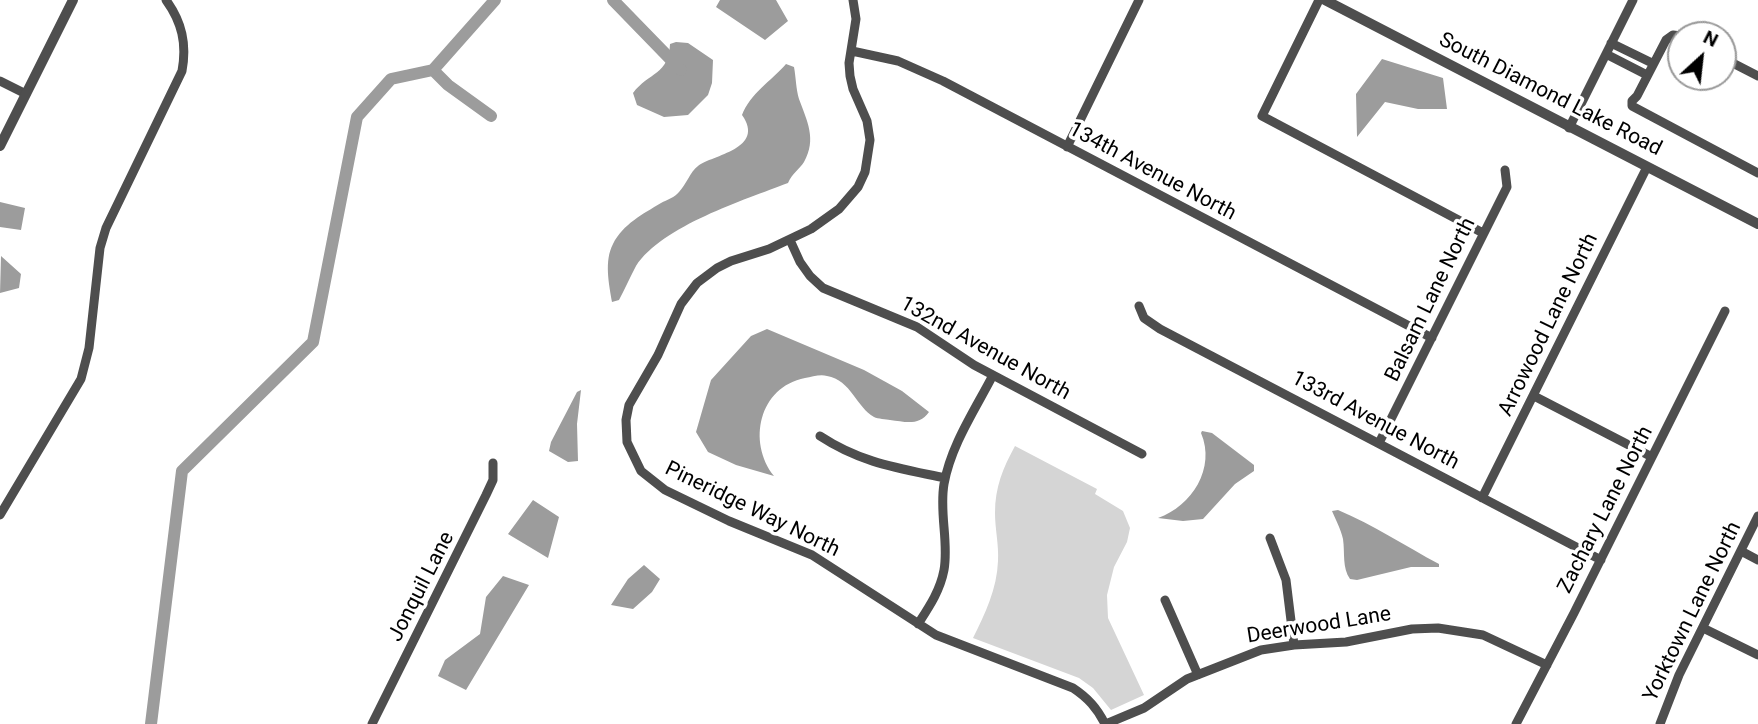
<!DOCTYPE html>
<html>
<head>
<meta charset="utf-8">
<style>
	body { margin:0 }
	#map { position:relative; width:1758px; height:724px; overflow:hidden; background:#fff; font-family:Roboto,sans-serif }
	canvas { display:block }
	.north { position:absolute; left:1667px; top:21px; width:70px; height:70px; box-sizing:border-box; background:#fff; border:2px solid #999; border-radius:50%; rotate:27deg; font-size:19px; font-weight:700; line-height:28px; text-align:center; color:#000 }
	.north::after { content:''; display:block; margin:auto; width:24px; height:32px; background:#000; clip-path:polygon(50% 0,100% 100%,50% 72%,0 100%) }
</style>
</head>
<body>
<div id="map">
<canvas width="1758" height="724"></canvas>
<div class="north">N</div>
</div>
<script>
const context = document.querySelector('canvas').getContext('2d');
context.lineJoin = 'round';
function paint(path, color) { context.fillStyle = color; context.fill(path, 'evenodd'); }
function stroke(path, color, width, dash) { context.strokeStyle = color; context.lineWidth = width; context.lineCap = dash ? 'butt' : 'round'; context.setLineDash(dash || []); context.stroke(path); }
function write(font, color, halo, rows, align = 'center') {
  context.font = font + ' Roboto,sans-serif'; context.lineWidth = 7; context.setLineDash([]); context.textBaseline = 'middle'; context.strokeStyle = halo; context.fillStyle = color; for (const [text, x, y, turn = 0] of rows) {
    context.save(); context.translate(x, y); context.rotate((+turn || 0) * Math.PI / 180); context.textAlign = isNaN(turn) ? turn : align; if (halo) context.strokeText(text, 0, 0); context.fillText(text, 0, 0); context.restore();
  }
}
paint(new Path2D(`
	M1015 446 1097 489 1095 494 1123 511 1130 528 1127 542 1114 567 1107 595 1108 618 1144 695 1111 710 1093 688 1079 678 973 638C985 614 997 589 998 561 999 545 995 529 995 513 995 487 1003 468 1015 446Z`), '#d5d5d5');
paint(new Path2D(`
	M720 0H776L788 21 765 40 716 7Z
	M676 42 688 43 713 60 712 83 708 95 688 115 664 117 637 105 633 93C649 72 669 75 670 44Z
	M1382 59 1443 78 1447 109H1418L1385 102 1357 137 1356 94Z
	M786 64 794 67C796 78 796 89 799 99 807 121 817 139 804 162 799 170 793 172 788 183 744 200 662 226 636 266 630 277 625 289 619 300L612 302C609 284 604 261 613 244 623 224 643 214 661 203 667 200 675 197 679 192 686 185 690 172 698 166 712 155 766 149 742 115 750 94 771 81 786 64Z
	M0 202 25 208 21 230 0 227Z
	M1 256 21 274 19 288 0 293Z
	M767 329 864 370 902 391 929 412C919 426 906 422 890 420 886 419 878 419 874 417 857 408 851 380 827 376 820 374 812 377 805 378 759 387 747 442 774 476L736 465 708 452 696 432 711 380 751 336Z
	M581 390 577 424 578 461 568 462 549 451 551 442 577 392Z
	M1202 431 1212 433 1254 465V471L1235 484 1203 519 1183 521 1158 518C1192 506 1216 468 1201 433Z
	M533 500 559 517 548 558 508 534Z
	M1338 510C1374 525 1405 546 1439 564V567H1411L1357 580 1350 579C1342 568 1345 553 1343 539 1341 530 1336 520 1332 511Z
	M644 565 660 579 652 592 633 609 611 605 628 579Z
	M503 576 529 585 466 690 438 676 445 660 480 634 486 597Z`), '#9c9c9c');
stroke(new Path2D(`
	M613 0 681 70
	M433 70 448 85 491 116
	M151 724 182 471 313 342 357 117 391 79 433 70 495 0`), '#9c9c9c', 12);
stroke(new Path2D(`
	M853 0 856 19 849 63 850 76 853 89 867 121 870 140 865 172 858 187 839 209 811 229 769 249 731 261 717 268 697 283 681 304 658 355 629 405 626 420 627 442 641 471 665 490 729 521 812 555 936 635 1073 688C1088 698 1097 708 1105 724
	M1319 0 1262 116 1483 233
	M1681 36 1673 35 1666 40 1637 96 1632 101V106L1758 173
	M1611 43 1652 63
	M852 51 898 61 943 81 1432 338
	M1606 54 1647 75
	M1723 58 1758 76
	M0 81 26 94
	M1569 128 1633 0
	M1067 147 1139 0
	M790 240 800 262 810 276 823 288 917 327 974 365 1142 454
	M1139 306 1144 318 1160 329 1601 560
	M1534 396 1652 457
	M820 436C861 463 898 468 945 478
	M1379 443 1507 187 1505 170
	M1482 498 1647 167
	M0 515 81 379 89 348 100 248 106 228 182 71C187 44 182 22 166 0
	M1270 538 1286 580 1294 645
	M1741 551 1758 560
	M1165 600 1198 675
	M918 624C929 607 940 591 944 570 949 542 939 513 944 484 951 445 975 410 993 375
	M1703 628 1758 655
	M372 724 486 495 493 480V463
	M1106 724 1144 708 1187 679 1261 650 1294 645 1346 642 1412 629 1438 628 1483 635 1547 665
	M1516 724 1574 613 1725 311
	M1660 724 1679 675 1758 516`), '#4e4e4e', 9);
stroke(new Path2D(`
	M1325 0 1758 224
	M0 146 73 0`), '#4e4e4e', 10);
write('21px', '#000', '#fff', [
	["South Diamond Lake Road",1550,95,27],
	["134th Avenue North",1152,172,28],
	["Balsam Lane North",1431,300,-64],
	["Arrowood Lane North",1549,325,-64],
	["132nd Avenue North",985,349,29],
	["133rd Avenue North",1375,421,28],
	["Pineridge Way North",752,510,26],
	["Zachary Lane North",1606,510,-63],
	["Jonquil Lane",422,587,-63],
	["Yorktown Lane North",1693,612,-64],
	["Deerwood Lane",1319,626,-9]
]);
</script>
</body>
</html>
